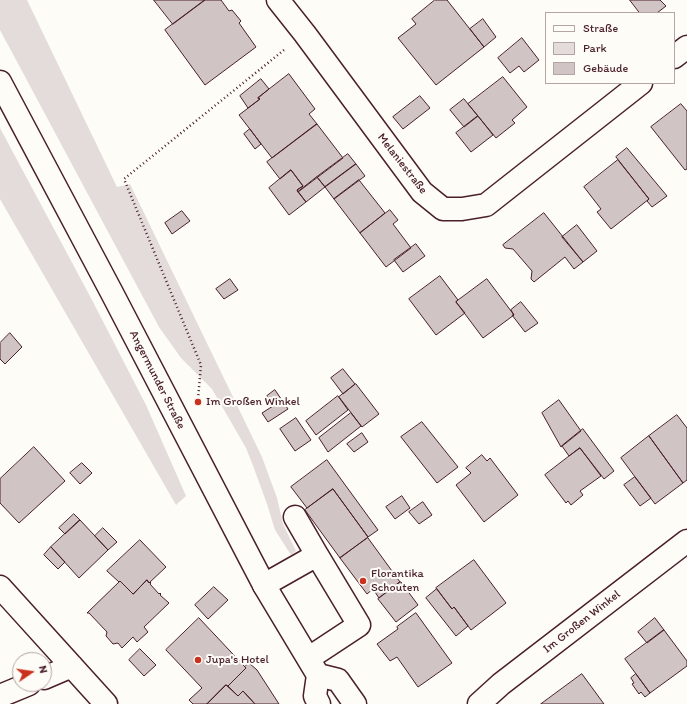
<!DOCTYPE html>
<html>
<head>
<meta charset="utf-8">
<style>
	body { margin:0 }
	#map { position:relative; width:687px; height:704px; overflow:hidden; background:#fdfcf7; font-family:Itim,sans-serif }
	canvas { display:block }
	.legend { position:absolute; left:545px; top:12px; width:130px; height:72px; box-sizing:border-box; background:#fdfcf7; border:1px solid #b5a4a5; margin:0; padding:5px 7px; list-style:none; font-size:12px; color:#4a1f2b }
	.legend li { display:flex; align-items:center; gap:8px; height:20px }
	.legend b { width:20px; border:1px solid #b5a4a5 }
	.north { position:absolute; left:12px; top:652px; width:40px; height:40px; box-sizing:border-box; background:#fdfcf7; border:1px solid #b5a4a5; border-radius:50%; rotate:77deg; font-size:11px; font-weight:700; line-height:16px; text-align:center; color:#4a1f2b }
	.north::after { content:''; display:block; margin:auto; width:14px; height:18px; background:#c8321e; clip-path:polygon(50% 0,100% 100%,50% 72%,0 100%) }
</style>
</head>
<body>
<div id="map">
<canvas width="687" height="704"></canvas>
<ul class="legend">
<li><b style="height:5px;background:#fdfcf7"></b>Straße</li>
<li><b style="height:11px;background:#e3dcda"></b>Park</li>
<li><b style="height:11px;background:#d0c5c4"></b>Gebäude</li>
</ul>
<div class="north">N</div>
</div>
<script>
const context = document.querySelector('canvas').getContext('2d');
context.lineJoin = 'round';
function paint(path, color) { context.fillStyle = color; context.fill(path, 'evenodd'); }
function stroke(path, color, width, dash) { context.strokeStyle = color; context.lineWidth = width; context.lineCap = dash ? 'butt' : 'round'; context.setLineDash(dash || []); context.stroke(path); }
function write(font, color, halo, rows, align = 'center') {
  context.font = font + ' Itim,sans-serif'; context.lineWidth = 4; context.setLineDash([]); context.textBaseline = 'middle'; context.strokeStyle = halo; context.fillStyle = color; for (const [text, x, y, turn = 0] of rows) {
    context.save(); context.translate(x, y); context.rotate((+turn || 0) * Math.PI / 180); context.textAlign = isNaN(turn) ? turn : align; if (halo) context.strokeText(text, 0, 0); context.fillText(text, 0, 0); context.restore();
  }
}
paint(new Path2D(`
	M0 0H27L117 187 130 184 262 457 277 498 283 524 296 551 291 555 275 530 267 504 252 463 246 448 212 389 181 358 159 327 0 30Z
	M0 128 92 300 146 405 186 496 176 505 0 199Z`), '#e3dcda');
const building = new Path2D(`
	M154 0H205L173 24Z
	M205 0H221L229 11 232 10 241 21 239 23 256 47 205 85 165 30Z
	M435 0H447L484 47 436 85 398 38 416 24 412 19Z
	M630 0H660L666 6 657 13H640Z
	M483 19 496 37 484 47 470 29Z
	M522 38 539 60 524 72 519 66 510 73 498 58Z
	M289 74 315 109 309 114 317 124 272 158 239 115 260 99 258 98Z
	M503 77 527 107 512 120 515 123 496 138 468 104Z
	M261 79 269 89 258 98 260 99 248 108 240 96Z
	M420 96 430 108 403 129 393 117Z
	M464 99 478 116 464 127 450 110Z
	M681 104 687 111V169L685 170 651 127Z
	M478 116 493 135 471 152 456 133Z
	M317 124 343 158 298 192 297 190 303 186 291 170 280 179 267 162Z
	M250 129 261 144 255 149 244 134Z
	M627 148 667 196 652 207 647 201 649 199 616 157Z
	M348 154 356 164 325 187 317 177Z
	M618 160 649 199 611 229 597 212 601 209 584 187Z
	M356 164 365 176 334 199 325 187Z
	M291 170 303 186 297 190 306 202 289 215 269 188Z
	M317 177 325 187 306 202 298 192Z
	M359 180 385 213 360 233 334 199Z
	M390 210 398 220 393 224 411 248 386 267 360 233Z
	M182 211 190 221 172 234 165 223Z
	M544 213 583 262 574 269 565 257 534 282 531 279 532 271 513 249 505 248 503 245Z
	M577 225 597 251 583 262 562 237Z
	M416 244 425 256 403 272 394 260Z
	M440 276 458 300 456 302 465 313 436 335 409 299Z
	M230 279 238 290 224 299 216 289Z
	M487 279 514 315 483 338 456 302Z
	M521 302 538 323 525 332 512 315H514L511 310Z
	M10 333 22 347 5 364 0 359V343Z
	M343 369 355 384 343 394 331 378Z
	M356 384 379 414 362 427 339 397Z
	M275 390 288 409 268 422 262 413 273 406 267 396Z
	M338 396 348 410 316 435 306 421Z
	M559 400 581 431 561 447 542 413Z
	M351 413 361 426 328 452 319 438Z
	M677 415 687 428V480L683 483 649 436Z
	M296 418 311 440 295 451 280 429Z
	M422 422 458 467 437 483 401 437Z
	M583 429 614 471 604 479 580 448 569 456 562 446Z
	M362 433 368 442 354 452 347 444Z
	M649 436 683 483 655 504 621 458Z
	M34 447 65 481 19 523 0 503V479Z
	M580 448 601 476 580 491 583 495 571 505 568 501 566 503 545 475Z
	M482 455 487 461 490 458 518 495 484 522 456 485 471 473 466 468Z
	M327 460 378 530 368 537 333 489 307 508 291 487Z
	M82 463 92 473 80 484 70 473Z
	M635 477 651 498 640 506 624 485Z
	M333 489 368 537 340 558 305 510Z
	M402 496 410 508 395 519 386 507Z
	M423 502 432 515 419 524 409 512Z
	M74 514 80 520 65 534 59 528Z
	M80 520 108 550 79 578 51 547Z
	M103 528 117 542 108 550 95 536Z
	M368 538 400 582 379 598 373 589 367 594 340 558Z
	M140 540 166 567 149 583 147 580 133 594 120 581 119 582 107 571Z
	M51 547 65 562 58 569 44 555Z
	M474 560 506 603 471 630 454 607 452 609 436 588Z
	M147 580 149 583 150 582 151 583 150 584 159 594 160 593 161 594 160 595 169 603 144 627 148 632 137 642 133 637 122 648 118 643 113 644 106 636 107 632 89 613H87L120 581 133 594Z
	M400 582H401L418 605 396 622 378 599Z
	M214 587 228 600 208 619 195 605Z
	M437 589 452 609 454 607 468 626 456 636 426 598Z
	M416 613 452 663 418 687 397 657 390 661 377 644 398 629 397 627Z
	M199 618 246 668 228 686 226 685 207 704H193L189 700 202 688 166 650Z
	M655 618 664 630 647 643 638 632Z
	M664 630 687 661V666L650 693 625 659Z
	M140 649 156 665 144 676 129 660Z
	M249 663 257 670 279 704H255L243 691 238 696 228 686 246 668 245 667Z
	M582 674 604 704H541Z
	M636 674 650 693 645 697 641 692 639 694 632 684 634 683 631 678Z
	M226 685 238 696 243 691 255 704H207Z`);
paint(building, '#d0c5c4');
stroke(building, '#4a1f2b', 1);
const minor = new Path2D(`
	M278 0 305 34 422 192 443 209H462L486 205 641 83
	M674 57 687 47
	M295 517 317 555
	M264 585 317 555 359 625 309 658
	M0 587 106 704
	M44 678 72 666
	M0 696 29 684
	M479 704 501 684 687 541`);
const major = new Path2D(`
	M0 82 112 293 253 564 264 585 318 675 315 696 319 704
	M318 675 338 680 355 704`);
stroke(minor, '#4a1f2b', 25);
stroke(major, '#4a1f2b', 25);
stroke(new Path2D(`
	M198 399 201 365 124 179 284 50`), '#4a1f2b', 2.5, [1, 3]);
stroke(minor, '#fdfcf7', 22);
stroke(major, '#fdfcf7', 22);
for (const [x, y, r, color] of [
	[198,402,4,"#c8321e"],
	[363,581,4,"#c8321e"],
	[198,660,4,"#c8321e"]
]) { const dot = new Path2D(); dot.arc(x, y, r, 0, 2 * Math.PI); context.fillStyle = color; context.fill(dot); stroke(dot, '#fdfcf7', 1.5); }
write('12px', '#4a1f2b', '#fdfcf7', [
	["Melaniestraße",402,164,52],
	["Angermunder Straße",157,380,63],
	["Im Großen Winkel",582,622,-38]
]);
write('12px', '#4a1f2b', '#fdfcf7', [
	["Im Großen Winkel",206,402],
	["Florantika",371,574],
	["Schouten",371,588],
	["Jupa's Hotel",206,660]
], 'left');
</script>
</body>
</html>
